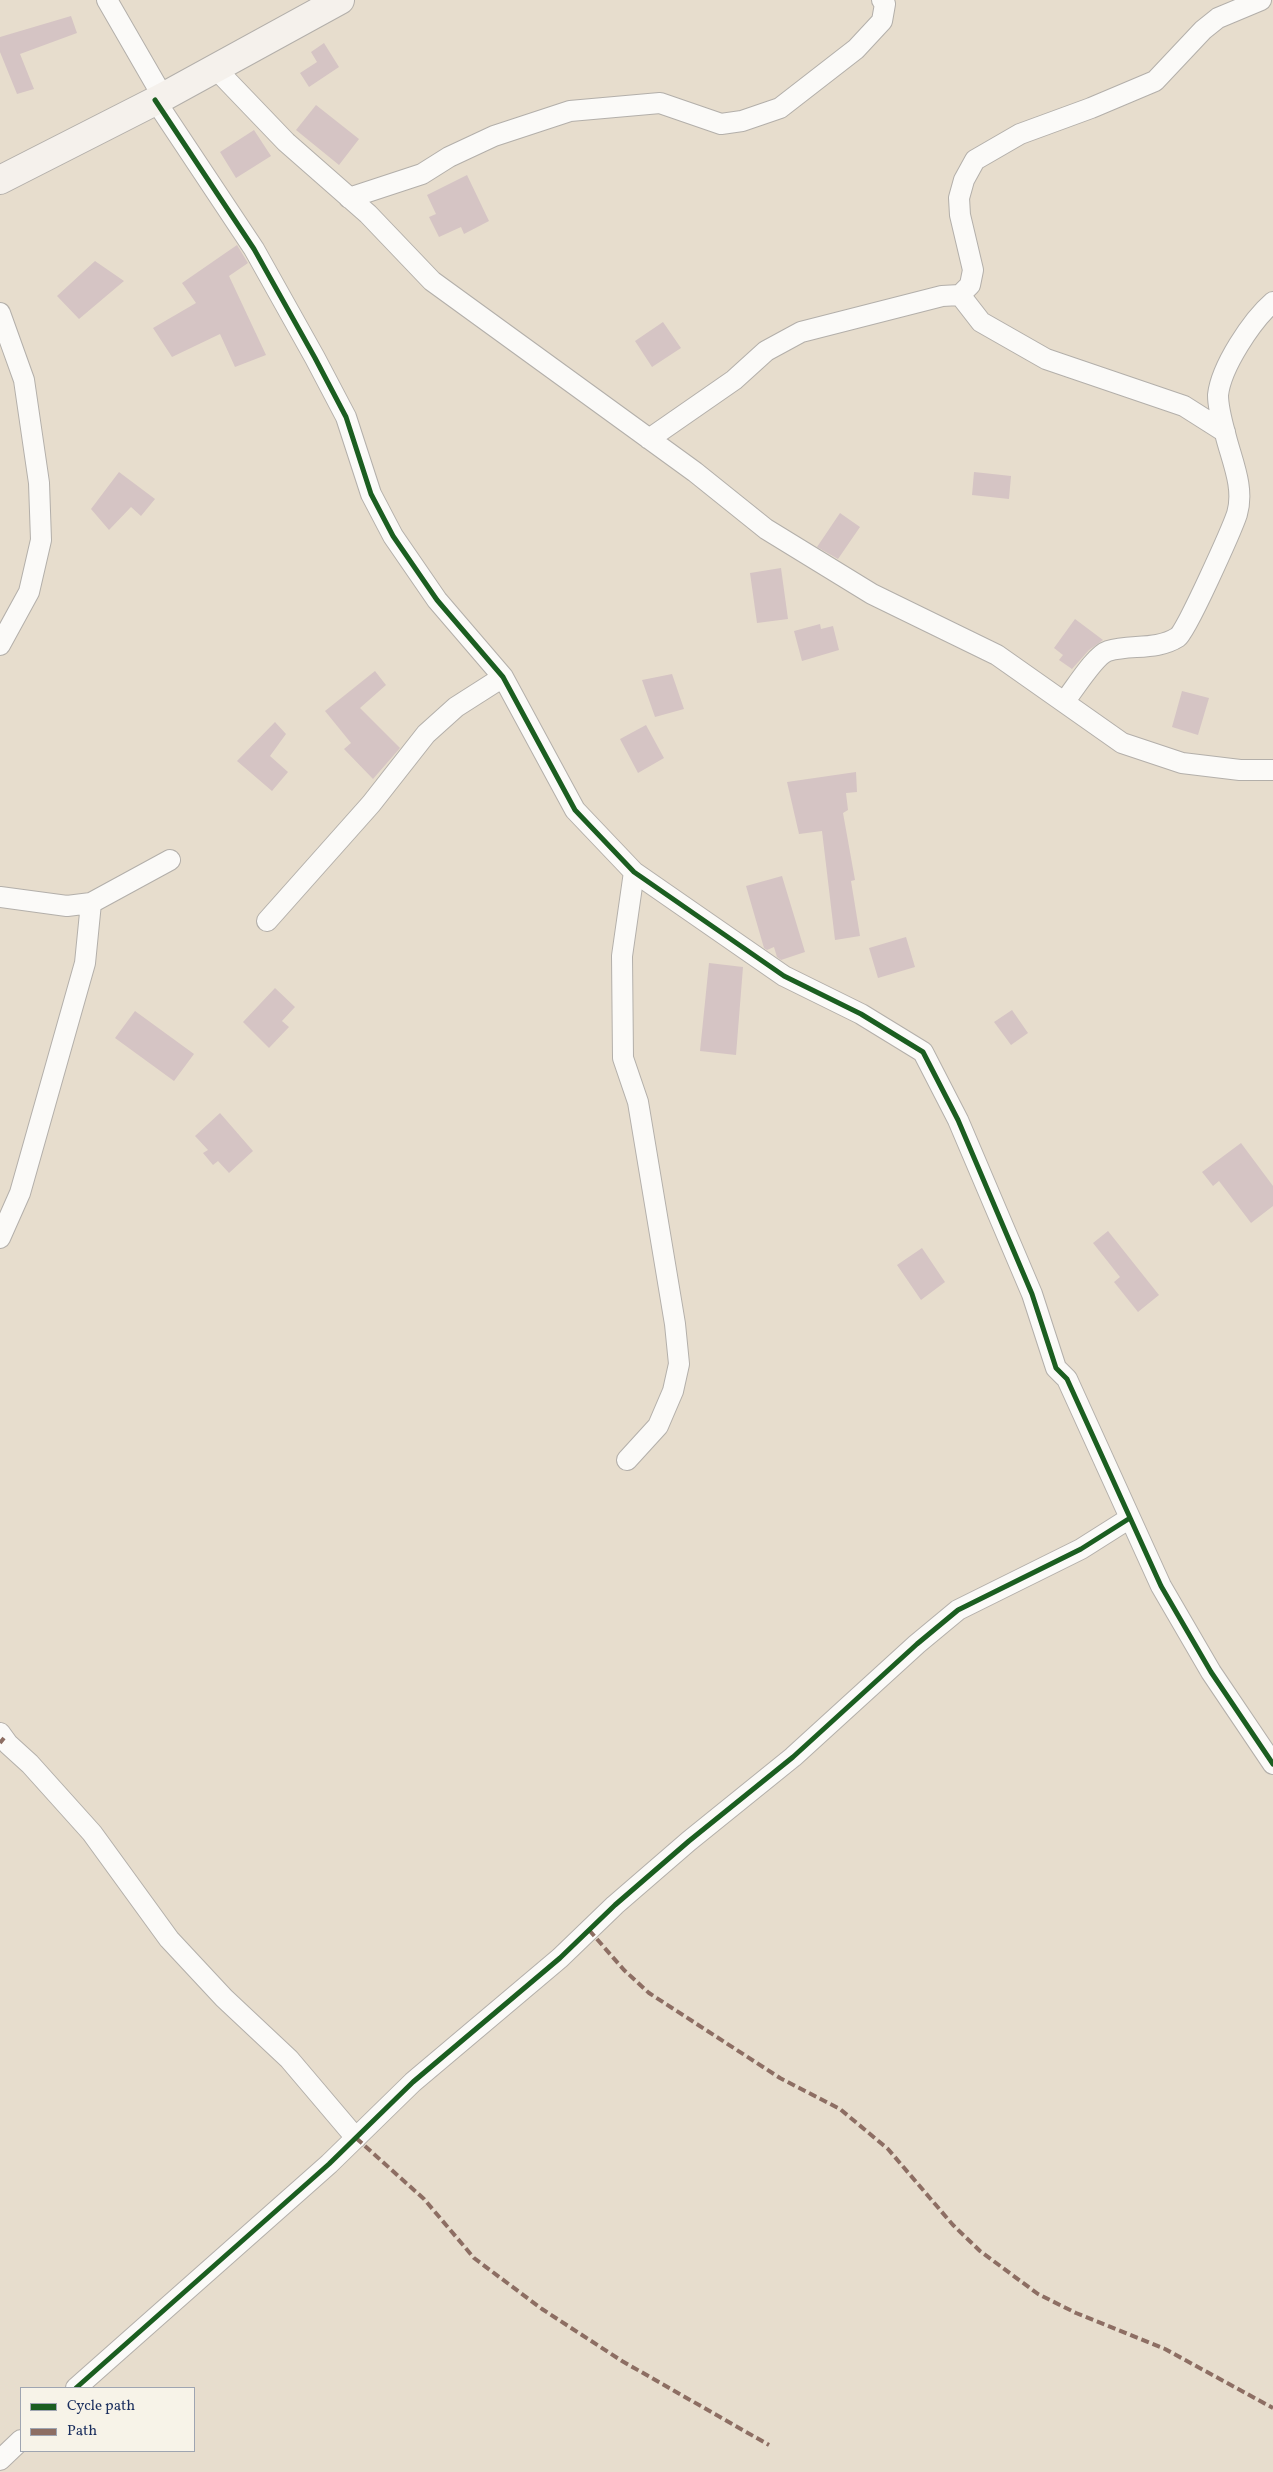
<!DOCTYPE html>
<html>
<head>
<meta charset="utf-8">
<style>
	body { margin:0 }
	#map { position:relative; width:1273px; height:2472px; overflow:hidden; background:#e7ddcd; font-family:Vollkorn,serif }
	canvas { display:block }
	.legend { position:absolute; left:20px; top:2387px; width:175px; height:65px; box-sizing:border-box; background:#f7f3e8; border:1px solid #9fa5b1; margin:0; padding:6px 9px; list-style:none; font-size:15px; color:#1b2f5e }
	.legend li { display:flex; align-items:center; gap:10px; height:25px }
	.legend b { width:25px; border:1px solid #9fa5b1 }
</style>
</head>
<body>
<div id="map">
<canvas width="1273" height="2472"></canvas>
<ul class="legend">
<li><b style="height:6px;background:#1b5e20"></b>Cycle path</li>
<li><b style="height:6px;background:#8d6e63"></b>Path</li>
</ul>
</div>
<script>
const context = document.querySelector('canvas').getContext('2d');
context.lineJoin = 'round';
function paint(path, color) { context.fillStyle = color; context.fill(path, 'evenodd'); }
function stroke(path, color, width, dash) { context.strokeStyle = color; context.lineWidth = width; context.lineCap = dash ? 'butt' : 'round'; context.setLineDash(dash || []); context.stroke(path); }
paint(new Path2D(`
	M71 16 77 33 20 54 34 89 17 94 0 52V37Z
	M324 43 339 67 309 87 300 73 317 62 311 52Z
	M316 105 359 139 339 165 296 130Z
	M254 130 271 156 236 178 220 152Z
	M467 175 489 221 464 234 461 227 439 237 429 217 436 214 427 195Z
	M237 245 248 263 229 276 266 355 235 367 220 334 172 357 153 328 196 303 182 283Z
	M95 261 124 281 79 319 57 296Z
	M663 322 681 348 652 367 635 341Z
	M119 472 155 499 141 516 131 507 109 530 91 509Z
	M974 472 1011 476 1009 499 972 495Z
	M840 513 860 527 838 559 817 547Z
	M781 568 788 619 757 623 750 573Z
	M1075 619 1103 640 1089 650 1072 669 1059 660 1063 655 1054 648Z
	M820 624 821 629 833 626 839 650 802 661 794 631Z
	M375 671 386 685 360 708 400 748 373 779 344 749 351 743 325 711Z
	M672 674 684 709 655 717 642 680Z
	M1182 691 1209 698 1198 735 1172 727Z
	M275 722 286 734 270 756 288 772 272 791 237 761Z
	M646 725 664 758 638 773 620 739Z
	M856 772 857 792 846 793 848 810 843 813 855 880 851 881 860 936 835 940 822 831 799 834 787 782Z
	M782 876 805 952 781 960 777 957 774 947 767 950 764 948 746 886Z
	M906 937 915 967 878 978 869 948Z
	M709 963 743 967 736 1055 700 1051Z
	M275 988 295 1007 282 1021 289 1027 269 1048 243 1022Z
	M1012 1010 1028 1033 1011 1045 994 1022Z
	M135 1011 194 1054 174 1081 115 1038Z
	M220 1113 253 1151 229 1173 218 1161 213 1165 203 1153 208 1150 195 1136Z
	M1241 1143 1273 1186V1206L1251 1223 1219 1181 1213 1186 1202 1172Z
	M1108 1231 1159 1295 1138 1312 1114 1282 1120 1277 1093 1243Z
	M922 1248 945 1282 921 1300 897 1265Z`), '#d5c4c4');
const street = new Path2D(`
	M107 0 163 97
	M215 68 286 142 368 214 432 281 695 472 766 529 872 594 997 655 1122 743 1182 763 1240 770H1273
	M155 100 254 249 315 358 346 417 371 494 393 536 437 600 503 677 575 810 634 872 784 976 861 1014 923 1052 958 1120 1032 1294 1056 1368 1067 1379 1161 1586 1211 1672 1273 1764
	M349 198 422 174 449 157 494 136 570 111 660 103 721 124 742 121 780 108 856 49 882 21 885 4 882 0
	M960 295 970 285 973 270 960 215 959 198 964 180 975 160 1020 134 1091 108 1155 81 1203 30 1218 18 1261 0
	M0 313 24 380 39 483 41 540 29 592 0 645
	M649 439 734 380 766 351 801 332 942 296 960 295 981 322 1046 359 1184 406 1225 432
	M1064 702C1074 690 1095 655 1108 651 1131 644 1156 651 1178 637 1186 632 1232 529 1237 514 1245 487 1231 459 1225 433 1222 422 1218 406 1218 395 1221 367 1252 320 1273 302
	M0 897 67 906 91 903 170 860
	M267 921 371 804 426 734 456 707 503 677
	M0 1238 20 1193 85 963 91 903
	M627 1460 658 1426 673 1391 679 1364 675 1324 638 1102 623 1058 622 956 634 872
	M0 1733 8 1744 30 1764 92 1833 169 1939 224 1998 289 2059 356 2138
	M76 2388 329 2164 413 2082 560 1958 615 1905 689 1841 793 1757 917 1644 958 1610 1081 1549 1130 1518
	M0 2460 21 2440`);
const secondary = new Path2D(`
	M0 180 163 97 340 0`);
stroke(street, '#b3afaa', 22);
stroke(secondary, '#b3afaa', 30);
stroke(street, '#fbfaf8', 20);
stroke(secondary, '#f5f1ec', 28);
stroke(new Path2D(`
	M0 1743 4 1738
	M589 1930 624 1970 649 1993 780 2078 840 2109 888 2149 953 2225 980 2251 1038 2294 1076 2313 1165 2349 1273 2408
	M356 2138 424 2199 474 2258 542 2309 622 2361 769 2445`), '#8d6e63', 4, [8, 4]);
stroke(new Path2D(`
	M155 100 254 249 315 358 346 417 371 494 393 536 437 600 503 677 575 810 634 872 784 976 861 1014 923 1052 958 1120 1032 1294 1056 1368 1067 1379 1161 1586 1211 1672 1273 1764
	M76 2388 329 2164 413 2082 560 1958 615 1905 689 1841 793 1757 917 1644 958 1610 1081 1549 1130 1518`), '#1b5e20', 5);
</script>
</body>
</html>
